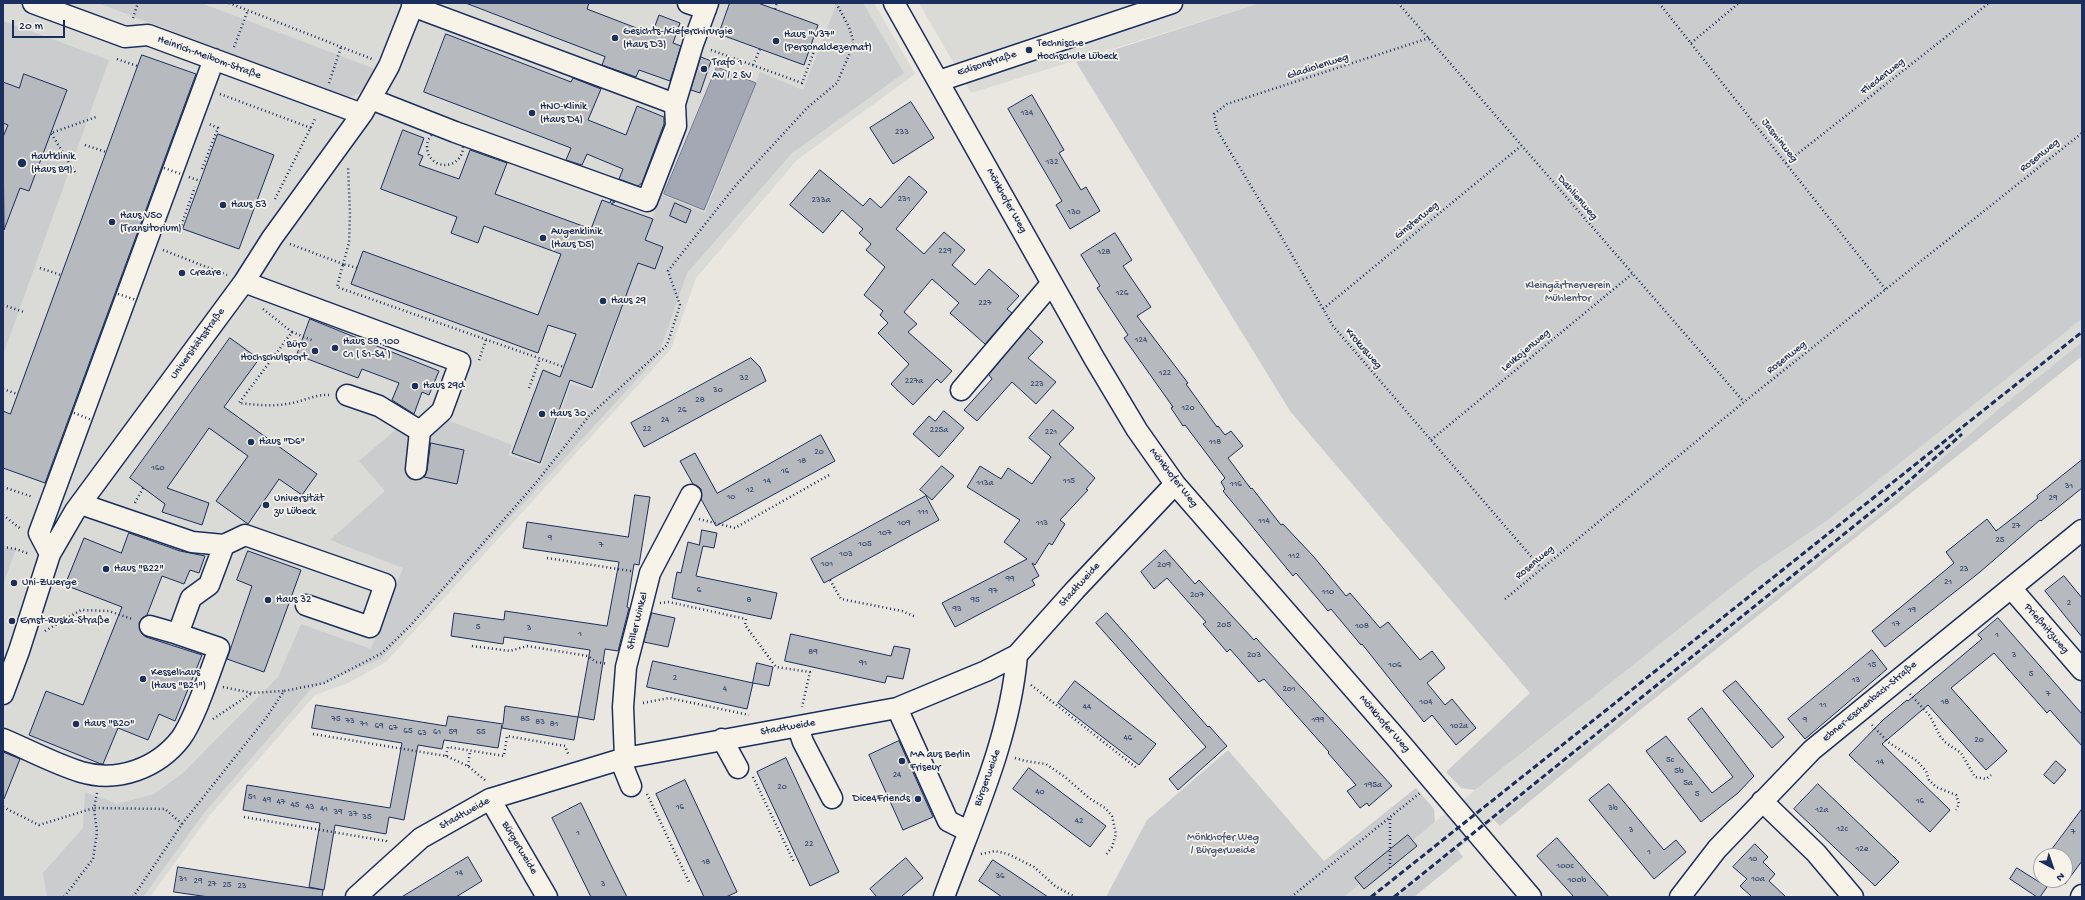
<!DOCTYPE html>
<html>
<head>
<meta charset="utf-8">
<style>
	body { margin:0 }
	#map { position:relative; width:2085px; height:900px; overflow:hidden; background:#eae7e0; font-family:"Gochi Hand",sans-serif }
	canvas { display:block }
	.frame { position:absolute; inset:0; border:4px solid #1b2f5e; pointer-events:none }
	.north { position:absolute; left:2033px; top:848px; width:40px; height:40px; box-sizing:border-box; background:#f7f3e8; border:1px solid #9fa5b1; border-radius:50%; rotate:140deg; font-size:11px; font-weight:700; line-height:16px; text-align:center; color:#1b2f5e }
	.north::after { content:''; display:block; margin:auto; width:14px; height:18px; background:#1b2f5e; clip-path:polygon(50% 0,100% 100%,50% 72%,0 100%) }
	.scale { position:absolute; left:12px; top:20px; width:53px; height:18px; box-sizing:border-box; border:2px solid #1b2f5e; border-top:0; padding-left:5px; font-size:12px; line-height:14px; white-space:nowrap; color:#1b2f5e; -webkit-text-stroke:3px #f7f3e8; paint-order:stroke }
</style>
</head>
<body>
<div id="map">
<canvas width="2085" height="900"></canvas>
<div class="frame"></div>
<div class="north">N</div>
<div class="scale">20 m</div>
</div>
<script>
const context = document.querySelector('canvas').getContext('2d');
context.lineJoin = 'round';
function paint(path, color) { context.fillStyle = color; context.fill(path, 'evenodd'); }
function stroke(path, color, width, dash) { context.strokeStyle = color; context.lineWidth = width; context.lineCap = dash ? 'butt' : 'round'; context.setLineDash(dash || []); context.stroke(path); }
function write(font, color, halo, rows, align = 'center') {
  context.font = font + ' "Gochi Hand",sans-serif'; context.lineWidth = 3.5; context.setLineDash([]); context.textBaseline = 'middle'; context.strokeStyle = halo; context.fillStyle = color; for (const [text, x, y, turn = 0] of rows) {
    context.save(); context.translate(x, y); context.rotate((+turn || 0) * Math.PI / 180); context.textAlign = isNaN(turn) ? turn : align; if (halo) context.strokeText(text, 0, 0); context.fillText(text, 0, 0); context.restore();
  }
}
paint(new Path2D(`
	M3 3H874L915 74 797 160 696 278 671 349 386 662 348 683 315 695 209 816 150 897H3Z
	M919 3H1260L971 93Z
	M2082 319V342L2002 406 1877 515 1398 897H1344L1435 822 1750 573 1828 520Z`), '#dadad6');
paint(new Path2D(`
	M98 3H201L375 69C367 83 364 96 346 97Z
	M837 3H863L904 73 792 153 687 273 658 356 382 658 311 689 204 813 143 897H47L43 873 83 828 85 792 117 804 154 794 183 773 278 677 301 624 371 649 403 568 330 540 385 491 359 461 399 427 447 420 512 445 508 455 541 466 571 384 594 391 661 194 705 213 760 72 803 90Z
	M1260 3H2082V319L1828 520 1750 573 1475 790 1461 788 1446 772 1530 693 1290 411 1076 62Z
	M3 21 109 60 3 355Z
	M2082 342V356L1639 711 1500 826 1494 820 1877 515 2002 406Z
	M3 547 16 549 3 585Z
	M1228 750 1324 861 1416 788 1434 809 1435 822 1344 897H1106L1147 820Z
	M1457 849 1463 857 1414 897H1398Z`), '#cbcccd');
const water = new Path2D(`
	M717 67 756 83 704 210 664 194Z`);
paint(water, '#a3a8b4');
stroke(water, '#6d7892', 1);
const building = new Path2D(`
	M466 3H589L587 9 652 34 659 15 680 23 673 43 681 46 670 81 639 70 636 77 602 65 605 57Z
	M730 3H758L818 25 804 65 719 34Z
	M446 34 571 82 573 78 601 89 588 120 626 135 637 106 664 117V124L642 183 638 186 619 179 623 169 587 154 582 165 566 160 571 148 424 92Z
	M142 55 196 74 45 483 3 468V411L10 414Z
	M701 57 711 61 700 93 691 90Z
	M24 74 67 90 29 191 20 188 4 230 3 137 8 125 3 123V82L19 88Z
	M1032 95 1064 150 1059 153 1081 190 1086 187 1100 211 1070 229 1056 205 1062 201 1008 109Z
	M911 102 934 138 893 164 870 128Z
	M403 130 424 138 418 154 423 156 419 165 459 179 470 150 507 163 495 194 591 229 602 200 610 203 611 200 615 202 611 204 653 219 645 240 663 247 655 269 638 263 592 388 570 380 540 463 512 453 543 370 560 377 576 334 548 325 538 353 351 284 363 251 538 315 561 254 484 226 478 243 451 233 457 217 381 189Z
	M218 134 274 155 239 249 183 229Z
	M820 170 863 206 870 198 881 208 909 176 927 192 896 229 924 254 944 232 965 250 952 265 975 285 989 269 1019 296 1007 309 1012 313 985 344 950 313 959 303 932 279 904 312 917 324 908 332 952 371 941 383 937 379 913 405 891 384 909 364 878 333 888 323 880 315 883 311 864 295 885 267 866 250 871 244 859 233 863 229 842 210 823 233 790 205Z
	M675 203 691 210 686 223 670 216Z
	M1115 233 1132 260 1123 266 1151 307 1137 316 1188 383 1186 384 1217 427 1218 426 1225 435 1231 431 1243 446 1228 458 1251 489 1252 488 1281 525 1283 524 1314 557 1346 596 1350 593 1380 628 1388 622 1420 660 1432 651 1445 668 1427 683 1445 705 1452 699 1476 728 1456 745 1432 715 1424 722 1362 644 1361 645 1331 609 1328 611 1296 573 1293 576 1223 491 1225 489 1221 482 1225 478 1185 425 1183 426 1171 408 1173 407 1124 338 1128 335 1097 288 1100 286 1081 255Z
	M310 319 439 371 429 395 422 392 414 414 392 400 399 383 362 369 358 378 297 355Z
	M1028 328 1043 342 1028 358 1056 382 1036 404 1012 382 977 421 964 410 992 379 989 375Z
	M230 338 259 359 224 407 317 474 302 495 279 479 248 524 216 501 248 456 209 428 167 488 209 503 202 525 162 512 165 504 130 478Z
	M751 358 760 367 766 381 644 447 631 423Z
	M1053 410 1074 428 1059 444 1095 478 1086 489 1088 490 1060 520 1065 524 1052 545 1049 543 1035 565 1032 563 1039 576 1032 580 1035 585 955 627 942 603 1027 559 1004 542 1020 520 967 487 980 466 1001 479 1008 468 1032 484 1051 457 1029 438Z
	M944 411 964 428 939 457 913 434 929 416 935 421Z
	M821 435 835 461 716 526 701 499V489L693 484 680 461 695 453 717 493Z
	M431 443 464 450 457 484 424 477 427 470Z
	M2082 460V488L2041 521 2040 520 1980 572 1885 647 1872 631 1954 563 1946 552 1987 519 1996 531 2018 514 2038 498 2037 496Z
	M942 466 954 476 932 500 920 490Z
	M635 495 650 497 639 565 634 564 627 607 629 608 618 651 605 649 594 720 578 717 590 650 504 637 503 644 451 636 454 613 504 620 505 611 607 626 619 562 523 548 527 522 628 537Z
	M926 496 939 520 824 583 811 559Z
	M702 530 717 533 714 548 703 546 696 576 777 593 771 619 672 598 677 572 681 573 688 542 699 545Z
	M129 533 180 551 205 556 199 573 190 570 184 584 162 576 147 615 142 618 139 623 142 634 146 637 202 655 175 721 159 714 148 740 118 728 103 764H101L29 735 46 691 83 705 122 607 65 585 84 538 121 553Z
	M1165 550 1195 584 1199 580 1254 640 1256 638 1392 786 1369 806 1367 803 1360 808 1347 791 1356 785 1328 753 1329 752 1264 679 1259 682 1230 649 1227 652 1203 624 1206 622 1167 578 1154 589 1141 572Z
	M248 551 301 570 264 672 227 659 252 586 237 580Z
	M2064 576 2082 598V637L2045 591Z
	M652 613 675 618 668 647 644 642Z
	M1107 613 1208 727 1209 726 1227 746 1178 790 1169 779 1206 747 1096 623Z
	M1998 618 2082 714V746L2050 710 2047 713 1994 653 1951 688 2007 751 1986 770 1928 705 1882 744 1950 810 1930 832 1849 755 1883 720 1907 700 1908 701 1982 639 1978 635Z
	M791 634 891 656 894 646 910 649 903 679 887 676 885 683 785 661Z
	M1872 650 1887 669 1805 739 1788 719Z
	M653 661 753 683 747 709 647 687Z
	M757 663 773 667 769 686 753 683Z
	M1075 681 1156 744 1139 765 1058 703Z
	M1736 681 1784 737 1772 748 1723 691Z
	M316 705 446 726 448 716 503 724 505 706 578 717 574 740 502 728V725L498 748 444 740 442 749 418 745 404 820 389 817 386 834 335 825 324 890 309 887 320 823 243 810 247 785 390 808 402 743 312 728Z
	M1702 708 1754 776 1738 793 1701 822 1646 751 1666 736 1712 793 1733 777 1688 719Z
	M899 741 933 817 903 830 869 755Z
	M3 752 20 759 4 799H3Z
	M786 758 839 872 810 886 757 772Z
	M2056 761 2066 770 2054 784 2044 775Z
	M1029 768 1106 826 1090 847 1013 789Z
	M685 780 737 892 726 897H704L656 794Z
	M1609 784 1664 850 1676 840 1686 852 1654 879 1589 800Z
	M1818 784 1899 862 1875 886 1794 809Z
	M581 803 608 859 627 897H591L568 850 552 818Z
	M2082 809V861L2065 884V856H2047Z
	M1408 835 1417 846 1364 889 1355 878Z
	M1557 838 1593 879 1609 897H1574L1537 856Z
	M1755 844 1768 857 1763 862 1775 874 1769 881 1786 897H1752L1740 886 1747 879 1733 867Z
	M468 857 482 881 456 897H402Z
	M906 858 923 878 901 897H877L870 889Z
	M993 860 1014 874 1048 897H1002L979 881Z
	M178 867 323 890 322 897H209L174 892Z
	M2017 868 2047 887 2040 897H2037L2010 879Z`);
paint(building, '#b6babf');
stroke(building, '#1b2f5e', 1);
const minor = new Path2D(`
	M33 3 125 37 148 35 362 114
	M688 3 706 9
	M894 3 1094 358 1137 430 1175 484 1398 740 1531 897
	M412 6 675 104
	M939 81 1172 3
	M371 99 455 132 647 201 676 126 675 104 693 44 708 3
	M244 282 460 362 442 411 420 431 416 469
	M961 390 1051 284
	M347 395 379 406 420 431
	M81 504 192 542 224 545 245 535 385 584 370 627 306 605
	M50 554 39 533 214 59
	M2011 588 2082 670
	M150 626 178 634 191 598 209 585 224 545
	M3 694 19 651 50 554 75 511 244 282 272 238 362 114 389 66 414 3
	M897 708 948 821 968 831
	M798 727 803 742 832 798
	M3 739C29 750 55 764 81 772 118 783 158 768 181 738 195 719 210 672 219 648L178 634
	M722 739 738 768
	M625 758 623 707 626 667 642 605 650 573 691 495
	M620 759 631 786
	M490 799 547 897
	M1762 801 1816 853 1853 897
	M356 897 421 838 490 799 625 758 897 708 986 671 1017 655 1075 590 1175 484
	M944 897C973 818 1010 739 1017 655
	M1680 897 1717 849 1812 750 2082 530
	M2081 897 2082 895`);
stroke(minor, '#1b2f5e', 23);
stroke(new Path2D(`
	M229 3 372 59
	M1398 3 1744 402
	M1659 3 1886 290
	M775 9 777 3
	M133 18 138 3
	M1429 38 1227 104 1214 114 1217 130 1278 231 1333 326 1541 568
	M1691 43 1739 3
	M234 47 248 10
	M711 50 802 83 816 46
	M117 59 137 66
	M753 65 760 49
	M329 83 341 47
	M220 94 311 128
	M427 147a18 18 0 1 1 36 0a18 18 0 1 1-36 0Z
	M85 145 106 152
	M1786 163 1989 3
	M202 169 218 128 209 124
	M75 172 51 133 96 117
	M189 177 200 181
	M275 199 316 117
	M171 229 179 232 195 187
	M290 244 343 264 349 243 350 214 348 167
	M163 250 227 275
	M40 268 61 275
	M357 268 343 264 337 287 564 367
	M3 305 24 312
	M263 309 292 332 239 403C257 405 274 407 292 403 304 401 316 394 329 395
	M1323 309 1521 146
	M292 332 314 341
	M479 360 486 340
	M529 388 540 358
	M3 389 17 394
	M1431 440 1632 274
	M3 487 33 497
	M135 503 143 488
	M3 515 21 529
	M699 519 735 528 831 474
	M3 547 16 549 29 554
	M547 558 631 571
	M830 580 841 599 902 611 916 617
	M1505 599 1744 402 2082 133
	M660 603 669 602 746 619 745 625 776 667 810 672 802 707
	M45 631 81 610 109 611 132 619
	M472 646 510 651 527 646 588 656 596 662 608 664
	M1031 685 1138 769
	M223 687 252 693 284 691
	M1910 694 1930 716 1940 736 1945 742 1961 753 1975 777 1986 779 1991 775
	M643 703 669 698 749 715
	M213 719 252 693
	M1872 725 1888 742 1917 761 1926 771 1929 780 1936 787 1956 795 1959 804 1956 810
	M313 734 446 756 468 766 486 781
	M446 756 448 747 504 756 507 736 565 746 569 756
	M1015 758 1025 761 1046 764 1065 777 1089 798 1105 808 1112 816 1116 834 1112 847 1105 856
	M468 766 470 751
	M753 777 794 862
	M97 793 94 808 165 809 182 824
	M647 794 689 882
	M3 807 39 825 94 808 97 832 93 859 64 897
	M244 817 386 841 389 843
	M981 854 995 851 1008 854 1034 867 1055 886 1075 897
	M1390 868V818
	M133 897 182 824 266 718 284 691 324 683 382 653 411 625 535 484 589 416 667 345 680 305 668 271 736 185 808 107 837 83 854 43 849 27 836 3
	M1291 897 1420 793`), '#1b2f5e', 2.5, [1, 3]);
stroke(minor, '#f7f3e8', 20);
stroke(new Path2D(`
	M1371 897 2082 332
	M1394 897 1900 489 1962 434`), '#1b2f5e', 3, [6, 3]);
stroke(new Path2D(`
	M164 168 181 174
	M118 294 136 300
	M74 413 92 420`), '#1b2f5e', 2.5, [1, 3]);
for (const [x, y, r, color] of [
	[615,38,4,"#1b2f5e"],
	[776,41,4,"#1b2f5e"],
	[1029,50,4,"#1b2f5e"],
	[704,69,4,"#1b2f5e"],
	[532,113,4,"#1b2f5e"],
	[22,163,5,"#1b2f5e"],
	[223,205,4,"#1b2f5e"],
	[112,222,4,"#1b2f5e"],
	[543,238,4,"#1b2f5e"],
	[182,273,4,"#1b2f5e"],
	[603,301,4,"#1b2f5e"],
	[335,348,4,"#1b2f5e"],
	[315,351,4,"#1b2f5e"],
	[415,386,4,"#1b2f5e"],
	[542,414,4,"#1b2f5e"],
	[251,442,4,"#1b2f5e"],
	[266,505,4,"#1b2f5e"],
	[106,569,4,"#1b2f5e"],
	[14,583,4,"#1b2f5e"],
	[268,600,4,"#1b2f5e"],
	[12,621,4,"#1b2f5e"],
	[143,679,4,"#1b2f5e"],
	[76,724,4,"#1b2f5e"],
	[902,761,4,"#1b2f5e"],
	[918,799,4,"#1b2f5e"]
]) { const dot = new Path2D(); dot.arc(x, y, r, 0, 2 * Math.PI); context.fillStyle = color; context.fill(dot); stroke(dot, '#f7f3e8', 1.5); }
write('9px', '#425276', null, [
	["134",1027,114],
	["233",902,133],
	["132",1052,163],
	["231",904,200],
	["233a",821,201],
	["130",1074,213],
	["229",945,252],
	["128",1104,253],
	["126",1122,294],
	["227",985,304],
	["124",1141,341],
	["122",1165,374],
	["32",744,379],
	["227a",914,382],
	["223",1037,385],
	["30",718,391],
	["28",700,401],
	["120",1188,409],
	["26",682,411],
	["24",665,421],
	["22",647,430],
	["225a",939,431],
	["221",1051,433],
	["118",1215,443],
	["20",819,453],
	["18",802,462],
	["160",158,469],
	["16",785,472],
	["14",767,482],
	["115",1069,482],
	["113a",985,484],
	["116",1236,485],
	["31",2069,487],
	["12",750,491],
	["10",731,498],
	["29",2053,499],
	["111",923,513],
	["114",1264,522],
	["109",904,524],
	["113",1042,524],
	["27",2016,527],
	["107",885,534],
	["9",550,539],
	["25",2000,541],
	["105",865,545],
	["7",601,546],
	["103",846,555],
	["112",1294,557],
	["101",827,565],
	["209",1164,566],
	["23",1964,570],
	["99",1010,580],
	["21",1948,583],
	["6",699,591],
	["97",993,592],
	["110",1328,593],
	["207",1197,596],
	["8",749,601],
	["95",975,601],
	["2",2069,604],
	["93",957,610],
	["19",1912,611],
	["17",1896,625],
	["205",1224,626],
	["108",1362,627],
	["5",478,628],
	["3",529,629],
	["1",580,635],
	["1",1997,636],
	["89",813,653],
	["203",1254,656],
	["3",2014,656],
	["91",863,664],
	["106",1395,666],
	["15",1872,666],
	["5",2031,675],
	["2",675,679],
	["13",1856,681],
	["4",725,690],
	["201",1289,690],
	["7",2048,695],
	["104",1426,703],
	["18",1945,703],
	["11",1823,706],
	["44",1087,708],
	["75",336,720],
	["85",525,720],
	["199",1318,721],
	["9",1805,721],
	["73",350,722],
	["83",540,723],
	["71",364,725],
	["81",554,725],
	["69",379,727],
	["102a",1459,727],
	["67",393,729],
	["65",408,732],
	["61",437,733],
	["59",453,733],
	["55",481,733],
	["63",422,734],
	["46",1128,739],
	["20",1979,741],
	["5c",1670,761],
	["14",1880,763],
	["5b",1679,772],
	["24",897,776],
	["5a",1688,784],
	["195a",1373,786],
	["20",782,788],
	["40",1040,793],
	["5",1697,795],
	["51",252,798],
	["49",267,801],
	["16",1920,802],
	["47",281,803],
	["45",295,806],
	["43",310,808],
	["16",680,808],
	["3b",1613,809],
	["41",324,810],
	["12a",1822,811],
	["39",338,813],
	["37",353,815],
	["35",367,818],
	["42",1079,822],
	["12c",1842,830],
	["3",1631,831],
	["7",2073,833],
	["1",578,834],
	["22",809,845],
	["12e",1862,850],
	["1",1649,853],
	["10",1753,860],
	["18",706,863],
	["100c",1565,867],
	["14",459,874],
	["36",1000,877],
	["31",183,880],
	["10a",1758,880],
	["100b",1577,881],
	["29",198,882],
	["27",212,885],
	["3",603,885],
	["25",227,886],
	["23",242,887]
]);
write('11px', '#1b2f5e', '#f7f3e8', [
	["Gesichts-/Kieferchirurgie",623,32],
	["(Haus D3)",623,45],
	["Haus \"V37\"",784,35],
	["(Personaldezernat)",784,48],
	["Technische",1037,44],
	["Hochschule Lübeck",1037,57],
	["Trafo 1",712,63],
	["AV / 2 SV",712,76],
	["HNO-Klinik",540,107],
	["(Haus D4)",540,120],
	["Hautklinik",31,157],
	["(Haus B9)",31,170],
	["Haus 53",231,205],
	["Haus V50",120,216],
	["(Transitorium)",120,229],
	["Augenklinik",551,232],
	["(Haus D5)",551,245],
	["Creare",190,273],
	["Haus 29",611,301],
	["Haus 58.100",343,342],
	["C1 ( S1-S4 )",343,355],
	["Büro",307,345,"right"],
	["Hochschulsport",307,358,"right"],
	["Haus 29d",423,386],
	["Haus 30",550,414],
	["Haus \"D6\"",259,442],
	["Universität",274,499],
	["zu Lübeck",274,512],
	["Haus \"B22\"",114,569],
	["Uni-Zwerge",22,583],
	["Haus 32",276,600],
	["Ernst-Ruska-Straße",20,621],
	["Kesselhaus",151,673],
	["(Haus \"B21\")",151,686],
	["Haus \"B20\"",84,724],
	["MA aus Berlin",910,755],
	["Friseur",910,768],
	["Dice4Friends",910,799,"right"]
], 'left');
write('11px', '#1b2f5e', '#f7f3e8', [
	["Heinrich-Meibom-Straße",209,58,20],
	["Edisonstraße",987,64,-18],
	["Gladiolenweg",1318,67,-18],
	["Fliederweg",1883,77,-38],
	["Jasminweg",1779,141,52],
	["Rosenweg",2040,156,-39],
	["Dahlienweg",1577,198,49],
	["Mönkhofer Weg",1006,201,61],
	["Ginsterweg",1417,221,-39],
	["Universitätsstraße",198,344,-54],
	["Krokusweg",1363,349,49],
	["Levkojenweg",1526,351,-40],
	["Rosenweg",1787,358,-38],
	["Mönkhofer Weg",1173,478,52],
	["Rosenweg",1535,563,-40],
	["Stadtweide",1080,585,-48],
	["Stiller Winkel",638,621,-76],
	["Prießnitzweg",2046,629,49],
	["Ebner-Eschenbach-Straße",1870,702,-40],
	["Mönkhofer Weg",1384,724,49],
	["Stadtweide",788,728,-10],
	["Bürgerweide",988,778,-70],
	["Stadtweide",465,814,-29],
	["Bürgerweide",519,848,59]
]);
write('11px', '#47567a', '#f7f3e8', [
	["Kleingärtnerverein",1568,286],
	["Mühlentor",1568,299],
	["Mönkhofer Weg",1223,838],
	["/ Bürgerweide",1223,851]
]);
</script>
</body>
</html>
